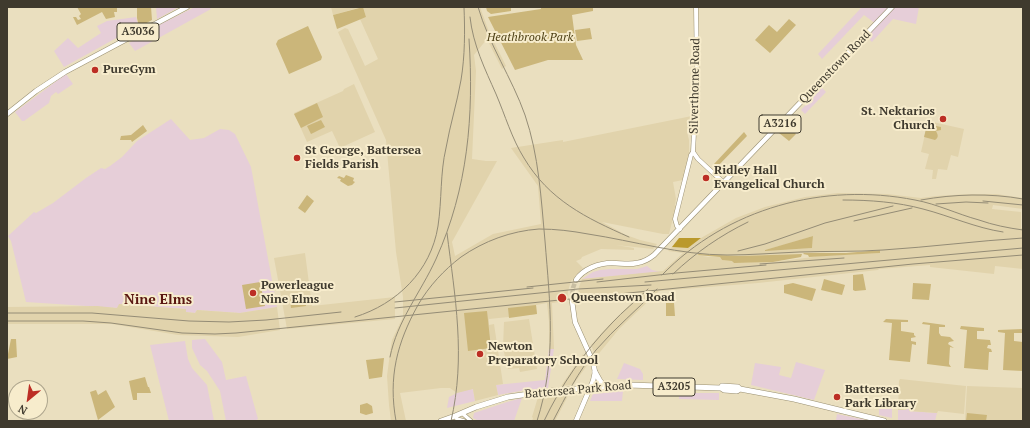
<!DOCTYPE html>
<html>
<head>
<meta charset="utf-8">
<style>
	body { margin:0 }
	#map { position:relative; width:1030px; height:428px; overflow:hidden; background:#eadfbf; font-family:"PT Serif",serif }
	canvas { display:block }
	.frame { position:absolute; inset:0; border:8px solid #3f3a2e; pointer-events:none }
	.north { position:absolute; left:8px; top:380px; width:40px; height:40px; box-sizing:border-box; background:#f7eccc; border:1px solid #ada58d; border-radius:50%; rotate:209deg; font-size:11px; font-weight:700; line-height:16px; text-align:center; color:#3f3a2e }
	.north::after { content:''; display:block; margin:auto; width:14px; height:18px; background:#bc2e24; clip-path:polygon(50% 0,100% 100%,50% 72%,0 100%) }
</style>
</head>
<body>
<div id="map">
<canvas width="1030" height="428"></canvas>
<div class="frame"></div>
<div class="north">N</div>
</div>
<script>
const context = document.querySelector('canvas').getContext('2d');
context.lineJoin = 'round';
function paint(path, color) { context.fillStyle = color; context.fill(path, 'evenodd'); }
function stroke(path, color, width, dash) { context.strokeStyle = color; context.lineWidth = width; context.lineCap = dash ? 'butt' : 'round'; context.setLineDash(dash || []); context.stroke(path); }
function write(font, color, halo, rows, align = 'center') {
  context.font = font + ' "PT Serif",serif'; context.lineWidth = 4; context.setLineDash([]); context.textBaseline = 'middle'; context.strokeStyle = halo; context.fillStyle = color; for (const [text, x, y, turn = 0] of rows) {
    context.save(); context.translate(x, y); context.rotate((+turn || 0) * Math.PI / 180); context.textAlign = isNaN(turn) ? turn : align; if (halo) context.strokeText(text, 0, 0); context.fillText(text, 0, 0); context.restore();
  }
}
paint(new Path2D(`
	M156 7H179L157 19Z
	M195 7H209L211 9 135 51 129 43 161 24Z
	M867 7H919L916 24 893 19 872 42 866 36 876 24 864 15 822 59 818 54 861 8Z
	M136 17 139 27 120 36 64 67 54 51 68 38 78 48 101 33 97 26 107 21Z
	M66 74 73 84 58 94 56 92 51 96 49 103 24 121H22L15 112Z
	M822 88 826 92 805 114 801 110Z
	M171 119 190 140 204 138 220 129 229 130 235 134 251 167 277 307 240 313 197 310 195 313 186 312V309L120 304 117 308 26 302 11 241 8 236 34 212 36 213 53 203 86 178 101 168 105 169 110 166 122 157 137 141Z
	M647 266 652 270 661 272 582 279 593 272 600 270 610 269H637Z
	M205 339 222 362 226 380 246 376 258 419 255 421H226L220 391 207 371 200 365 192 348V340Z
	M185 341 188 359 192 368 207 385 214 421H169L150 345Z
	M549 349H554L548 388 526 390 498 395 496 385 545 380Z
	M796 362 825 370 814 400 751 385 755 363 781 367 779 375 791 378Z
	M624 363 640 369 643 374V380L617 379Z
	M473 389 475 401 447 408 449 397 461 391Z
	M623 391 622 401H590L593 394Z
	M679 393H719V400L679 399Z
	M522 398 514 421H479L473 418 474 413 507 402Z
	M879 401 887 402V406H892V418L879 415Z
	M906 409H909V411L937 413 935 421 898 420V410H906Z
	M837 414 866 420 840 421 836 420Z`), '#e6ced8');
paint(new Path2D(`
	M331 7H361L333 15Z
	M363 7H480L489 32 506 66 502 69 487 39 474 55 476 71 472 159 486 161H497L452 242 455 256 493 234 541 224 538 186 511 148 563 140V142L692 116 687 132 689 140V156L683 180 673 182 676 199 675 205 676 206 669 234H663L602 222 626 235 640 240 657 244 653 249 616 245 634 248V250L601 249 582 257 581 259 576 261 583 268 571 281 568 291 567 301 552 303 554 349H549V322L547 303 536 305 537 314 489 319V325L494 324 503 384 496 385 498 395 475 401 473 389 457 393 450 388H441L400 393 406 421H391L389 405 387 376 391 346 392 340 403 317V297L396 252 386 140 338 32 345 28 348 29 365 66 378 59 360 19 366 17Z
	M354 84 375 132 340 148 332 131 307 142 294 113 343 91 344 89Z
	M928 121 964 129 958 157 951 155 947 170 938 169 936 179H932L933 170 925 169 929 154 921 152Z
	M838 193 887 194 921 198 936 196 970 194H996L1023 198V209L993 205 992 209 1021 212V228L1023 229V269L995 266 994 274 930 267V265L879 269 878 270 758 283 659 291 619 329 596 357 591 345 609 325 638 297 627 295 577 300 579 287 582 279 663 271 683 253 668 251 672 247 688 248 701 238 736 218 765 207 805 197ZM813 236 812 248 765 250 787 244ZM880 250V253L860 254 821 256 773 262 734 263 733 261 722 260 720 257H708L697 255 699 254 739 256Z
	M305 253 312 306 395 297V319L287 329 274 258Z
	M119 304 186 309V312L195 313 197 310 240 313 277 307 280 330 238 337 178 335 112 324H7V307L97 306 117 308Z
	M529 319 537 369 520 372 519 368 508 369 506 362 503 347 504 322Z
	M583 354 588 364 573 385 561 386Z
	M900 379 966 386 964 414 938 411 937 413 909 411V409L898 410 899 381Z
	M967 386 1023 388V421H965Z
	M568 396 555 421H532L533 418 532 417 538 397Z`), '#e1d3ac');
paint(new Path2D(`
	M77 7H117V12H114L115 17 106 19 102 12 77 25 73 17H76L78 20 81 19 79 16 81 14Z
	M137 7H151L152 20 139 27 137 18Z
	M363 7 366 17 337 29 333 15Z
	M486 7H511V11L491 14 487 11Z
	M541 7H593V11L572 15 576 45 583 60H548L515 70 488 17 541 9Z
	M789 19 796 25 770 53 755 40 769 25 777 32Z
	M308 26 322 57 321 60 289 74 276 44 278 40Z
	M590 28 592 39 577 41 575 30Z
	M317 103 323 117 301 128 294 114Z
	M321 120 325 127 311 134 307 126Z
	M928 121 936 123V126L941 127V130L936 131C938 135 939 137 935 140L924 137Z
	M143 125 147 131 132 142 131 140H120L121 136 131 135Z
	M787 125 796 134 789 141 779 133Z
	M744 132 747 136 717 167 714 164Z
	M346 175 354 178 353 181 355 182 352 185 348 186 340 181 341 179 337 178 339 176 344 178Z
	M307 195 314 201 305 213 298 208Z
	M813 236 812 248 765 251V250Z
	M880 250V253L809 257 808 255 803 254 804 253H846Z
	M699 254 739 256 802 254 801 257 773 262 734 263 732 261 722 260 720 257 697 255Z
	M863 274 866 290 855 291 853 290V275Z
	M824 279 845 285 842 295 821 290Z
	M260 282 265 306 246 309 242 285Z
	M793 283 816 289 812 301 784 293V285Z
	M913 283 931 284 929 300 912 299Z
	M171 296H173L174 298V296L181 297 187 305 171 304 170 301Z
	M305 296 306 306 291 308 290 299Z
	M666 303H674L675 316H666Z
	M536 305 537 314 509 318 508 308Z
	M487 311 491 348 468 351 464 313Z
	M886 319 908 320V322H901V331L914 333V335L916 337 911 338V341L916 342V345L912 344 910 362 889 360 892 323 883 322Z
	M923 322 945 325V327H939V333L941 336 950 337 954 341 949 342 948 344 954 348 950 347 949 364 951 367 927 364 930 325 922 324Z
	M961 326 984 328V331H977V339L990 340 991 345H988L987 348 991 349 992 352H989L988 370 964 368 967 330 960 329Z
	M1023 329V333H1014V341L1023 342V371L1003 370 1005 333 998 332V330Z
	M11 339H16L17 357 7 359Z
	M384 358 382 377 369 379 366 360Z
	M145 377 148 387H149L151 393H137V400H133L129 381Z
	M96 390 98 395 106 390 115 407 98 420 90 392Z
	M367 403 372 406 373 413 366 415 360 413V405Z
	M967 413 987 415 986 421H966Z`), '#cbb67a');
paint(new Path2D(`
	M679 238H701L688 248 672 247Z`), '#ba992c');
stroke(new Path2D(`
	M572 301 573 288 576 280`), '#c8bea2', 4.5, [4.5, 2]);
const tertiary = new Path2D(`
	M462 413 471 421
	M455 416 457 419 464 421`);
const secondary = new Path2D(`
	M693 152 698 159 724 183
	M680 229 677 226 675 219 691 155 693 152 697 74 696 7`);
const primary = new Path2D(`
	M7 114 36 91 65 72 187 7
	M576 280C583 269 599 263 612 263 620 263 629 265 637 263 644 262 649 259 654 255L892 7
	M572 301 575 322 593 362 595 372 593 381 576 421`);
const trunk = new Path2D(`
	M595 372 600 381 606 387
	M721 388 722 386 738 387 740 389 794 399 884 421
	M441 421 455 416 476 407 508 397 550 391 628 385 721 388 724 390 737 391 740 389`);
stroke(tertiary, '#9a9072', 4.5);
stroke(secondary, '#9a9072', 5);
stroke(primary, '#9a9072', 5.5);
stroke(trunk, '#9a9072', 6);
stroke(tertiary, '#fff', 3.5);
stroke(secondary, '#fff', 4);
stroke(primary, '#fff', 4.5);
stroke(trunk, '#fff', 5);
stroke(new Path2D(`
	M478 7C489 45 512 78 525 115 539 156 541 198 545 241 550 304 557 359 537 421
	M470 17C473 45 485 69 496 94 505 115 512 139 524 158 549 200 586 218 629 237
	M843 200C870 200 897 202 923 209 950 216 976 228 1003 232
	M921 200C954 194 990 193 1023 199
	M983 201 1023 205
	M936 204 966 202 988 203
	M854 221 912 208
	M447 233C455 297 466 357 451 421
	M738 251 765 244 825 223 893 206
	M760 264 844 258
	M673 274C695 253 721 235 748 222
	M662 275C727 208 824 182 915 200 937 204 957 214 979 220 993 225 1008 228 1023 230
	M597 282 676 273 766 265
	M645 282 1023 248
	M527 287 603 279
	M395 302 533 288
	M395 308 578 289 651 285
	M7 313H92L189 321 229 322 266 320 341 312
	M355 317C397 304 431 271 438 226 442 200 440 173 446 148 450 125 457 103 461 80 465 56 465 31 464 7
	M7 321H83L111 323 182 333 215 334 236 333 913 264 1023 255
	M390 357C397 321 421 292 436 259 468 188 474 116 469 39
	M396 421C388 377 397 343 418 305 429 286 444 270 461 257 484 241 511 231 539 229 556 229 572 231 588 234 634 241 680 255 727 255 751 255 775 253 799 252 827 251 855 252 883 250 930 247 976 241 1023 238
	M544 421C561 385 584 352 612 323 623 311 636 301 648 289
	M553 421C566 396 578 372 596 350 615 328 637 310 657 289`), '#948c76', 1);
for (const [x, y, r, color] of [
	[95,70,4,"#bc2e24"],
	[943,119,4,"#bc2e24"],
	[297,158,4,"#bc2e24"],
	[706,178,4,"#bc2e24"],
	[253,293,4,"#bc2e24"],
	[562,298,5,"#bc2e24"],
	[480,354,4,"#bc2e24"],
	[837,397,4,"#bc2e24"]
]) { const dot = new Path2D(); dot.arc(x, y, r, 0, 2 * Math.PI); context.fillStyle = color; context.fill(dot); stroke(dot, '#f7eccc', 1.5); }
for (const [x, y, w] of [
	[138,32,42],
	[780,124,42],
	[674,387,42]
]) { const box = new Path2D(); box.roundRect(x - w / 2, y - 9, w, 18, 3); context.fillStyle = '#f7eccc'; context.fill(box); stroke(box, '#3f3a2e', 1); }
write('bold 11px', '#3f3a2e', null, [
	["A3036",138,32],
	["A3216",780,124],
	["A3205",674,387]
]);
write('italic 12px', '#504318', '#f7eccc', [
	["Heathbrook Park",530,38]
]);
write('12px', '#3f3a2e', '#f7eccc', [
	["Queenstown Road",835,67,-46],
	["Silverthorne Road",695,86,-89],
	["Battersea Park Road",578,390,-5]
]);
write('bold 12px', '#3f3a2e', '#f7eccc', [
	["PureGym",103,70],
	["St. Nektarios",935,112,"right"],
	["Church",935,126,"right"],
	["St George, Battersea",305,151],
	["Fields Parish",305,165],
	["Ridley Hall",714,171],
	["Evangelical Church",714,185],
	["Powerleague",261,286],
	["Nine Elms",261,300],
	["Queenstown Road",571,298],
	["Newton",488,347],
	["Preparatory School",488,361],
	["Battersea",845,390],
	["Park Library",845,404]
], 'left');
write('bold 14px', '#5a1711', '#f7eccc', [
	["Nine Elms",158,300]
]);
</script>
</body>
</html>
